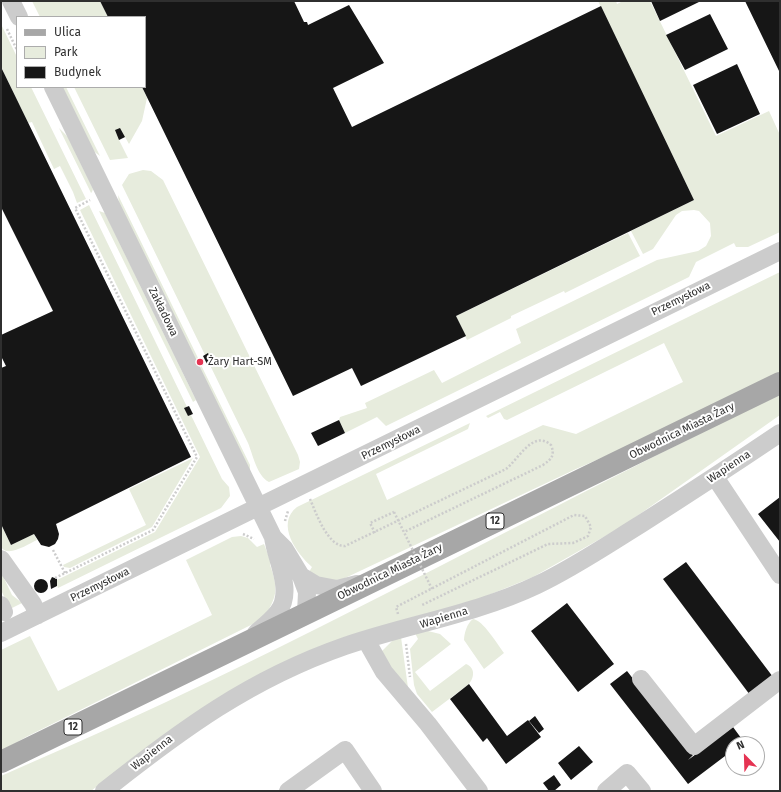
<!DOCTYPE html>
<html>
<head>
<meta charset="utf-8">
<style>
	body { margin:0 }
	#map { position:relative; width:781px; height:792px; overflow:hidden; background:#fff; font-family:"Fira Sans",sans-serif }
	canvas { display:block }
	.frame { position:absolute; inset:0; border:2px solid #2f2f2f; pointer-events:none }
	.legend { position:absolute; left:16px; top:16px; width:130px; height:72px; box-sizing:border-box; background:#fff; border:1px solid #acacac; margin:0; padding:5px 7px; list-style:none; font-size:12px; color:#2f2f2f }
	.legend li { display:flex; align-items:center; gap:8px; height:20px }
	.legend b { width:20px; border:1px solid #acacac }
	.north { position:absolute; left:725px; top:736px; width:40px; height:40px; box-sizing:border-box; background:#fff; border:1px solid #acacac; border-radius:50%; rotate:337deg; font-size:11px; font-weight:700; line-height:16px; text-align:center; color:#2f2f2f }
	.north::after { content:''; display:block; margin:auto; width:14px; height:18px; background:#e53352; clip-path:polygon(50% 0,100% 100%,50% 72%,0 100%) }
</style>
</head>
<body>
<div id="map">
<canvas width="781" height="792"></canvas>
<div class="frame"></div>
<ul class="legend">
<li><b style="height:5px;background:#a7a7a7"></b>Ulica</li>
<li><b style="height:11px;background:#e7ecdd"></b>Park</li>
<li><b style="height:11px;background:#161616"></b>Budynek</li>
</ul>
<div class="north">N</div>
</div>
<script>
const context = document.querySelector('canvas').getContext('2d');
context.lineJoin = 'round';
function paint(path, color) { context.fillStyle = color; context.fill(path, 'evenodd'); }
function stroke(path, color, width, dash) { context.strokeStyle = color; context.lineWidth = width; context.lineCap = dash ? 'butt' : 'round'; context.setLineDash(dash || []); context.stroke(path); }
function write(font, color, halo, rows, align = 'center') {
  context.font = font + ' "Fira Sans",sans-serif'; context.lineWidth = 4; context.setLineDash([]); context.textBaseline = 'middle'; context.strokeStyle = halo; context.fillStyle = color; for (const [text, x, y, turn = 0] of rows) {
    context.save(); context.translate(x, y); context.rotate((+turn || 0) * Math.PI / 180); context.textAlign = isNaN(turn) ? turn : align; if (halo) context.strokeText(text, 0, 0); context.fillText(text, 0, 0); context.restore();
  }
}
paint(new Path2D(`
	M32 1H100L108 17H40Z
	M598 1H616L617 4 623 1H650L716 136 769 111 780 135V232L748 247H736L734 243 696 262 689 277 386 426 377 417 345 433 339 420 340 417 367 408 365 403 434 370 442 383 521 343 516 329 657 260 698 251 706 246 711 236 710 223 699 211 694 210 682 211 676 215 653 249 643 254 631 231 694 200Z
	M1 24 17 57V87H31L86 199 77 203 73 192 60 166 54 169 32 122 28 123 1 67Z
	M61 87H66L100 156 92 150Z
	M74 87H142L147 98 142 121 129 144 125 137 119 140 128 158 110 160Z
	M59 128 68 137 93 189 92 192 91 193Z
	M143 170 151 171 163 180 298 455 300 462 299 469 269 482C257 476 253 455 248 443L122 185 129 174Z
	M118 195 198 358 194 360 119 204Z
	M89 205 222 479 229 487 230 496 221 508 58 588 56 582 57 580 155 532 200 457 80 210Z
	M99 211 105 213 196 400 193 402Z
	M628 233 640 256 565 293 564 291 511 316V318L467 340 456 316Z
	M780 272V374L656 434 576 469 343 579C329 582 322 579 309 572L312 567C297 554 275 524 297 507L470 423 468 429 376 474 387 500 543 425 576 434 683 382 664 343 507 420 504 419 500 412 488 418 486 416Z
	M201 365 250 465V472L197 367Z
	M780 394V415L623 526 533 577 474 601 347 638 120 768 91 791H1V776C55 752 111 728 164 703 372 605 574 494 780 394Z
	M193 458 152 527 70 568 64 567 63 565 146 525 129 489Z
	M1 524 11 545 34 534 37 540C28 544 8 558 1 547Z
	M241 536 248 538 257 547 264 544 271 562 270 565C279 590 277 597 263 619L26 737 1 751V650L30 636 58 691 212 615 186 560 232 537Z
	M1 572 12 595 22 603 10 609 1 590Z
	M473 619C483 620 498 645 504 653L484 669 464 640C464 634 467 623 473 619Z
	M428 631 440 634 451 644 415 672 430 691 466 664C476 668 474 678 469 684L432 712 417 694 414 685 410 649 418 639 415 633Z
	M401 637 409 695 381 652 394 639Z`), '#e7ecdd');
paint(new Path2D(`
	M100 1H294L304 22H307L308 25 349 5 384 63 333 88 352 127 601 6 694 200 456 316 466 336 361 386 352 368 293 396 142 87H145V17H108Z
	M651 1H701L660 21Z
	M745 1H780V73Z
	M710 14 728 49 685 70 666 35Z
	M737 64 760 114 717 134 693 85Z
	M1 67 191 457 56 524 59 534 58 539 55 544 49 547 41 545 34 534 11 545 1 524V368L6 366 1 356V335L53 311 1 207Z
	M120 128 125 137 119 140 115 130Z
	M208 353 212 362 207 364 203 356Z
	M189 406 193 414 188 416 184 408Z
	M339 420 345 433 318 446 311 433Z
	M780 497V542L758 514Z
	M686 562 773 677 750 695 663 579Z
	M52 577 57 579V586L51 589 50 581Z
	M34 586a7 7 0 1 1 14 0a7 7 0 1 1-14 0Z
	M567 603 614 664 578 692 531 631Z
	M627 671 693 755 688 760 733 727 744 742 733 744V750L688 784 610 684Z
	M469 684 507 736 528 720 541 737 506 764 487 738 483 742 450 699Z
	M535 716 544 729 539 733 529 721Z
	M579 746 593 762 571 780 558 763Z
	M554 775 561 785 554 791H549L543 783Z`), '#161616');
stroke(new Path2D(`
	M7 29 17 50
	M310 499C316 513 328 547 345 546L506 469C518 460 533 429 551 445 555 455 552 459 543 465L404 532
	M285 521 288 511
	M375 533 370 523 394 512
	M243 534 254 539
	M53 550 65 573
	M55 578 153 530 197 457 75 208 90 200
	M398 614 396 607 574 515 585 516 591 527 588 536 584 538 573 543 548 544 422 605
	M406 644 410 677`), '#ccc', 2.5, [2, 2]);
stroke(new Path2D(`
	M11 1 19 17
	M53 87 273 537C276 560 294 591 278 612 272 620 263 627 256 633
	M715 477 780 575
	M274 538 284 548 301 576 316 585 337 589 357 584
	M1 559 33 604 38 615
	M301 576 307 592 306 614
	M1 605 4 612
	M1 633 780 251
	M366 640 384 672 428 724 479 791
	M641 679 694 746 780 680
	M104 791C181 730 250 679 345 646 409 624 476 614 537 585 573 568 607 545 641 524 688 494 734 464 780 433
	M288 791 345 750 373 791
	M606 791 627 773 642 791`), '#ccc', 18);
stroke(new Path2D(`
	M1 762 780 383`), '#a7a7a7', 22);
stroke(new Path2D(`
	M394 512 432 589`), '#ccc', 2.5, [2, 2]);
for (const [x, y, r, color] of [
	[200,362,4,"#e53352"]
]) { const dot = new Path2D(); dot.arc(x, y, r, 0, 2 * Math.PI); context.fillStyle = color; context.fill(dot); stroke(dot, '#fff', 1.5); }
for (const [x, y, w] of [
	[495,521,18],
	[73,727,18]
]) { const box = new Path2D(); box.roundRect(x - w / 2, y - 8, w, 16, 3); context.fillStyle = '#fff'; context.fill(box); stroke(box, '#2f2f2f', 1); }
write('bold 10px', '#2f2f2f', null, [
	["12",495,521],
	["12",73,727]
]);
write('11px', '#2f2f2f', '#fff', [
	["Przemysłowa",681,299,-26],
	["Zakładowa",163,312,64],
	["Obwodnica Miasta Żary",682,431,-26],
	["Przemysłowa",391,443,-26],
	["Wapienna",729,467,-34],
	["Obwodnica Miasta Żary",390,572,-26],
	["Przemysłowa",100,585,-26],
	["Wapienna",444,618,-17],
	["Wapienna",152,753,-38]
]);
write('11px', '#2f2f2f', '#fff', [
	["Żary Hart-SM",208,362]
], 'left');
</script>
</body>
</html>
